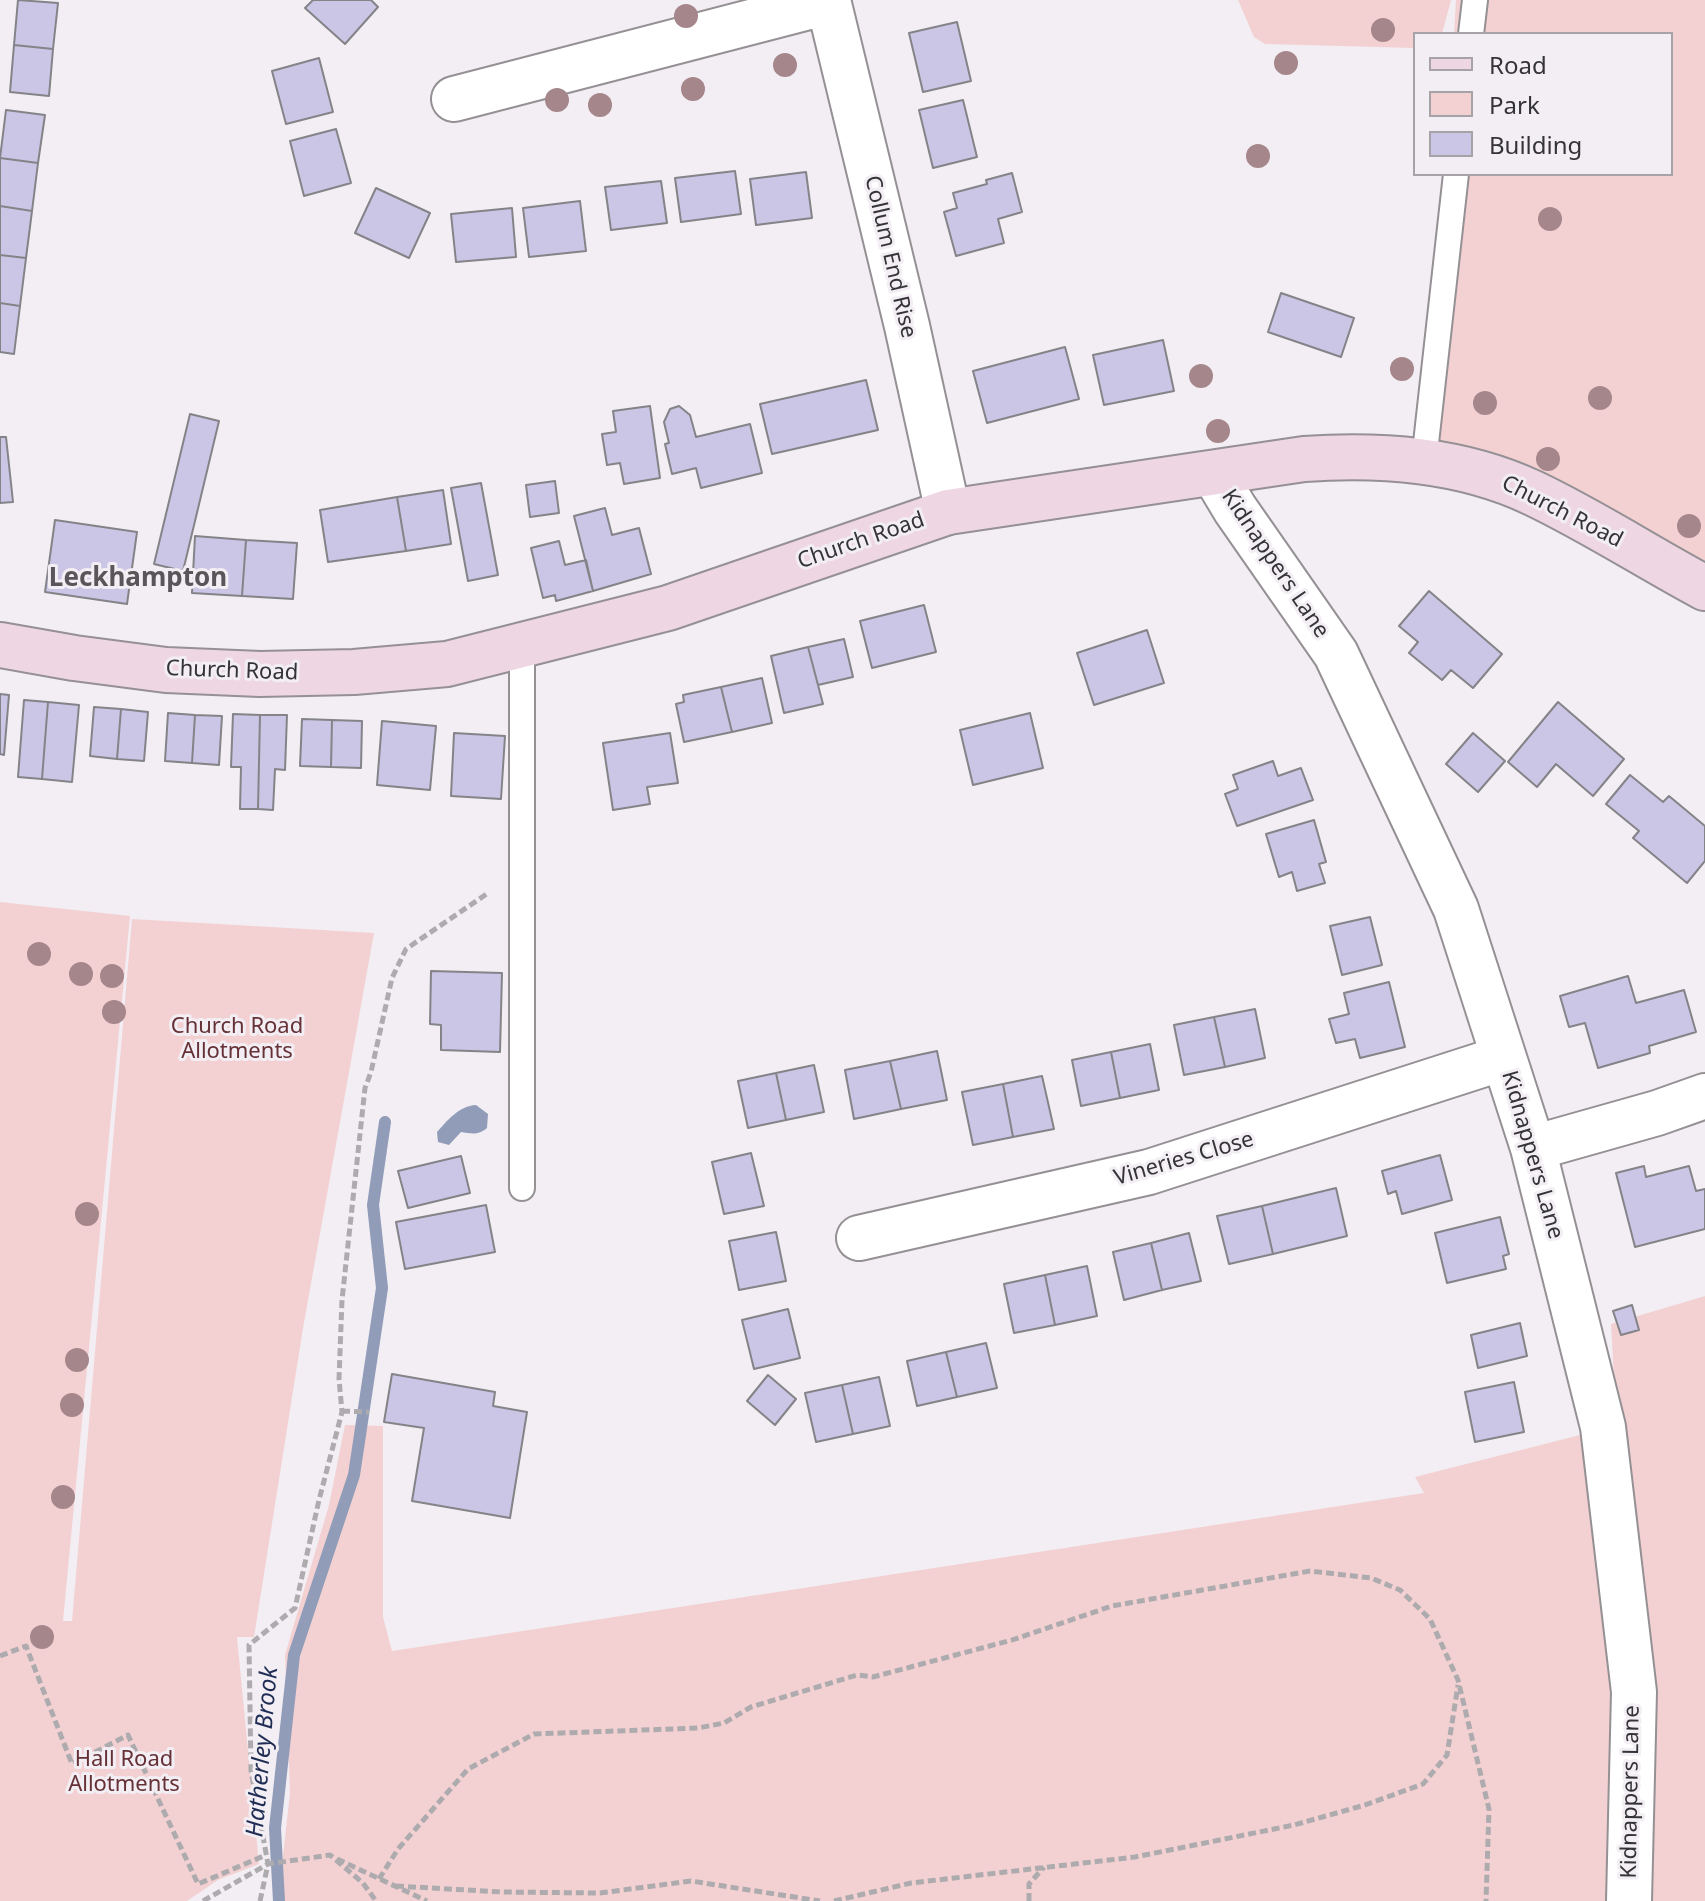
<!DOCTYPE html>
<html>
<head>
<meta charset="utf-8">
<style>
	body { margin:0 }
	#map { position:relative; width:1705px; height:1901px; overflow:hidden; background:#f2eef3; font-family:"Noto Sans",sans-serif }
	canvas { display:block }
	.legend { position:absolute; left:1413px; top:32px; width:260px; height:144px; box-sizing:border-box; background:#f2eef3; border:2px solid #a6a3a7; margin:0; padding:10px 14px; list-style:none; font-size:24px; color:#343335 }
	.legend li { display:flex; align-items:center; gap:16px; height:40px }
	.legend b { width:40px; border:2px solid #a6a3a7 }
</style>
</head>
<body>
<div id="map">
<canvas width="1705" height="1901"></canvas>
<ul class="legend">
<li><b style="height:10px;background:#efd6e3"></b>Road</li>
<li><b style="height:22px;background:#f3d1d2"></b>Park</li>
<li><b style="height:22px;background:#ccc6e6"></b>Building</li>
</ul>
</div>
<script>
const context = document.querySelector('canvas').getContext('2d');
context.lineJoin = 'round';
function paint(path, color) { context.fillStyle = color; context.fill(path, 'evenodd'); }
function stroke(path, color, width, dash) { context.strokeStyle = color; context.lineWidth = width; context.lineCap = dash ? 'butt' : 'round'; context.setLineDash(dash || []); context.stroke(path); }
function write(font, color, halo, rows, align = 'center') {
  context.font = font + ' "Noto Sans",sans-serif'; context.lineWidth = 6; context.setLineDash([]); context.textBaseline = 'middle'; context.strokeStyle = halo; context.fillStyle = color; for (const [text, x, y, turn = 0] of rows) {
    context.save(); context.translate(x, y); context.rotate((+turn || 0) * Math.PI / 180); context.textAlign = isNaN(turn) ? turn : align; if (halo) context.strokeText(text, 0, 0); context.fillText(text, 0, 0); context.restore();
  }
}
paint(new Path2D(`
	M1238 0H1451L1442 34H1415V48L1265 44 1254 37Z
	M1456 0H1705V588L1424 461 1444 174H1671V34H1454Z
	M0 902 130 916 63 1621H72L132 919 374 933 303 1328 254 1637H237L259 1864 218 1880 187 1901H0Z
	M1705 1296V1901H278L290 1793 285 1655 329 1505 345 1425 383 1426V1617L392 1651 1424 1493 1415 1477 1584 1434 1618 1451 1611 1324Z`), '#f3d1d2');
paint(new Path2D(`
	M476 1105 488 1114 487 1128C479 1135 472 1134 461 1132L449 1145 438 1142 437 1132C448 1120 459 1106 476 1105Z`), '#919cb9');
stroke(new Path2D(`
	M279 1901 275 1828 294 1655 354 1475 382 1288 373 1205 385 1122`), '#919cb9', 12);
const building = new Path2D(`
	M18 0 58 3 53 49 14 45Z
	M313 0H371L378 7 345 44 305 8Z
	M957 22 971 81 923 92 909 33Z
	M14 45 53 49 49 96 10 92Z
	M319 58 333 112 286 124 272 71Z
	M963 100 977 157 933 168 919 110Z
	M6 110 45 115 38 163 0 158Z
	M336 129 351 183 304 196 290 141Z
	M0 158 38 163 32 211 0 206Z
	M735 171 741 214 681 222 675 178Z
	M806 172 812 218 756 225 750 179Z
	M1012 173 1022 212 998 219 1004 243 956 256 944 212 957 208 953 193 987 184 986 180Z
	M661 181 667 223 611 230 605 187Z
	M376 188 430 213 409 258 355 233Z
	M580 201 586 251 529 257 523 208Z
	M0 206 32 211 26 258 0 255Z
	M512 208 516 257 456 262 451 214Z
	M0 255 26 258 20 306 0 303Z
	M1281 293 1354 318 1341 357 1268 332Z
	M0 303 20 306 14 354 0 352Z
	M1163 340 1174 391 1104 405 1093 355Z
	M1065 347 1079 399 987 423 973 371Z
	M866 380 878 430 772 454 760 404Z
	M650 406 660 478 624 484 620 463 607 465 602 434 616 432 613 411Z
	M679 406 690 415 696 437 750 424 762 473 701 488 696 468 672 474 665 444 669 443 664 422 670 409Z
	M190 414 219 421 183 571 154 564Z
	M0 437H6L13 502 0 503Z
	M555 481 559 513 530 517 526 485Z
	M481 483 498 575 468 581 451 488Z
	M443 490 451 544 406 551 397 497Z
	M397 497 406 551 328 562 320 510Z
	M605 508 612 535 639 528 651 574 593 591 574 516Z
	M55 520 137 532 127 604 45 592Z
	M195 536 246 540 242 596 192 593Z
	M246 540 297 543 293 599 242 596Z
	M559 541 565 565 586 560 593 591 556 601 555 595 543 598 531 548Z
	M1429 591 1502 654 1473 688 1451 670 1442 680 1409 653 1418 642 1399 626Z
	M924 605 936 652 872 668 860 621Z
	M1147 630 1164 683 1094 705 1077 653Z
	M844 639 853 677 818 685 808 647Z
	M808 647 823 704 784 713 771 656Z
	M762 678 772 723 732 732 721 687Z
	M721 687 732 732 684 742 676 704 684 702 683 695Z
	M0 694 9 695 4 755 0 754Z
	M24 700 48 702 42 779 18 777Z
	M48 702 79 705 72 782 42 779Z
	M1558 702 1624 759 1593 796 1556 764 1537 787 1508 762Z
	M94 707 121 709 117 759 90 756Z
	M121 709 148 712 144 761 117 759Z
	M168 713 195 715 192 763 165 761Z
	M1030 713 1043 768 973 785 960 730Z
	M233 714 260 715 258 809H240L241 767H231Z
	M195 715 222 716 219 765 192 763Z
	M260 715H287L285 770 275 769 273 810 258 809Z
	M302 719 332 720 331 767 300 766Z
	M332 720 362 721 361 768 331 767Z
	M382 721 436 726 430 790 377 785Z
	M454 733 505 736 501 799 451 796Z
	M670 733 678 783 647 787 650 804 613 810 603 743Z
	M1473 733 1505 761 1478 792 1446 764Z
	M1273 761 1278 776 1301 768 1313 800 1237 826 1225 794 1238 789 1233 775Z
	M1630 775 1663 802 1669 796 1705 826V861L1687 883 1633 838 1639 831 1606 804Z
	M1314 820 1326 862 1319 864 1325 883 1297 891 1292 872 1279 877 1266 834Z
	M1370 917 1382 965 1342 975 1330 926Z
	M431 971 502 973 500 1052 441 1050V1025L430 1024Z
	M1628 976 1636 1003 1684 990 1696 1032 1649 1046 1650 1053 1598 1068 1585 1023 1569 1027 1560 996Z
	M1389 982 1405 1047 1360 1058 1355 1039 1336 1043 1329 1019 1349 1014 1344 993Z
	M1255 1009 1265 1058 1225 1067 1214 1017Z
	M1214 1017 1225 1067 1184 1075 1174 1025Z
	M1150 1044 1159 1090 1120 1098 1111 1052Z
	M937 1051 947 1100 901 1109 890 1061Z
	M1111 1052 1120 1098 1081 1106 1072 1060Z
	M890 1061 901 1109 854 1119 845 1070Z
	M814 1065 824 1112 786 1120 776 1073Z
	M776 1073 786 1120 748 1128 738 1081Z
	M1042 1076 1054 1129 1013 1137 1003 1084Z
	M1003 1084 1013 1137 973 1145 962 1092Z
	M751 1153 764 1206 724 1214 712 1162Z
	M1440 1155 1452 1200 1402 1214 1396 1191 1388 1194 1382 1171Z
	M461 1156 470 1193 408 1208 398 1171Z
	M1644 1166 1646 1177 1689 1166 1696 1191 1705 1189V1229L1635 1247 1616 1173Z
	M1336 1188 1347 1236 1273 1254 1262 1206Z
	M486 1205 495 1252 405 1269 396 1222Z
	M1262 1206 1273 1254 1229 1264 1217 1216Z
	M1500 1217 1509 1254 1503 1256 1506 1269 1447 1283 1435 1233Z
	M776 1232 786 1281 739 1290 729 1241Z
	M1189 1233 1201 1281 1162 1290 1151 1243Z
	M1151 1243 1162 1290 1124 1300 1113 1252Z
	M1087 1266 1097 1316 1055 1325 1045 1275Z
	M1045 1275 1055 1325 1014 1333 1004 1284Z
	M1632 1305 1639 1330 1621 1335 1613 1311Z
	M788 1309 800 1358 754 1369 742 1320Z
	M1520 1323 1527 1356 1478 1368 1471 1335Z
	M986 1343 997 1388 957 1397 946 1352Z
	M946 1352 957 1397 917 1406 907 1361Z
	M392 1374 495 1392 493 1406 527 1412 510 1518 412 1501 424 1428 384 1422Z
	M768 1375 796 1399 775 1425 747 1401Z
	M879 1377 890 1426 853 1434 842 1385Z
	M1514 1382 1524 1432 1475 1442 1465 1392Z
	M842 1385 853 1434 816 1442 805 1393Z`);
paint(building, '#ccc6e6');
stroke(building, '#848388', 2);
const lane = new Path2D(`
	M1471 34 1475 0
	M1424 461 1456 174
	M522 1188V646`);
const street = new Path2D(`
	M828 0 907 326 948 512
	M454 99 828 2
	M1214 474 1235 509 1336 654 1456 909 1533 1148 1603 1427 1634 1692 1629 1901
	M1533 1148 1657 1113 1705 1096
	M859 1238 1149 1172 1503 1058`);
const secondary = new Path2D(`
	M0 645 74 658 166 670 260 674 354 672 447 664 668 608 948 512 1304 459C1381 454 1461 459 1533 493 1592 521 1647 557 1705 588`);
stroke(lane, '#949094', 28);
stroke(street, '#949094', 48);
stroke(secondary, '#949094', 48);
stroke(new Path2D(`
	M342 1411 369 1412
	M0 1656 26 1646 72 1764 128 1735 198 1884 266 1855
	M337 1859 427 1901
	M379 1879 398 1849 468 1769 534 1734 698 1728 724 1723 751 1707 857 1675 873 1677 1012 1640 1112 1606 1310 1571 1371 1578 1400 1590 1430 1619 1458 1680 1489 1809 1486 1901
	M396 1886 502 1892 600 1893 691 1881 820 1901
	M203 1901 268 1864 251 1771 249 1645 295 1608 319 1500 342 1412 339 1379 342 1300 365 1088 371 1072 392 978 406 949 488 893
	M260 1901 268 1864 330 1855 363 1883 376 1901
	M834 1901 911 1883 1135 1857 1294 1825 1365 1805 1423 1784 1447 1755 1458 1685
	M1029 1901V1884L1044 1867`), '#aeabaf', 5, [8, 4]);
stroke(lane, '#fff', 24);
stroke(street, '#fff', 44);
stroke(secondary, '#efd6e3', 44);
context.fillStyle = '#a4868b';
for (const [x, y] of [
	[686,16],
	[1383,30],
	[1286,63],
	[785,65],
	[693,89],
	[557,100],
	[600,105],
	[1258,156],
	[1550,219],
	[1402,369],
	[1201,376],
	[1600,398],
	[1485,403],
	[1218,431],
	[1548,459],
	[1689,526],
	[39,954],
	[81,974],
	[112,976],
	[114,1012],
	[87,1214],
	[77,1360],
	[72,1405],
	[63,1497],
	[42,1637]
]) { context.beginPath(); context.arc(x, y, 12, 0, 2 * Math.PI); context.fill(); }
write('22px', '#343335', '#f2eef3', [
	["Collum End Rise",890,257,77],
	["Church Road",1562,512,27],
	["Church Road",861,541,-19],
	["Kidnappers Lane",1275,564,56],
	["Church Road",232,671,2],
	["Kidnappers Lane",1532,1155,74],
	["Vineries Close",1184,1159,-16],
	["Kidnappers Lane",1631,1792,-89]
]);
write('22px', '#653136', '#f2eef3', [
	["Church Road",237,1027],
	["Allotments",237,1052],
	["Hall Road",124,1760],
	["Allotments",124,1785]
]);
write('italic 24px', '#1f2c54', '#f2eef3', [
	["Hatherley Brook",263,1752,-85]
]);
write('bold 26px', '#595559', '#f2eef3', [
	["Leckhampton",138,579]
]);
</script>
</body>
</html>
